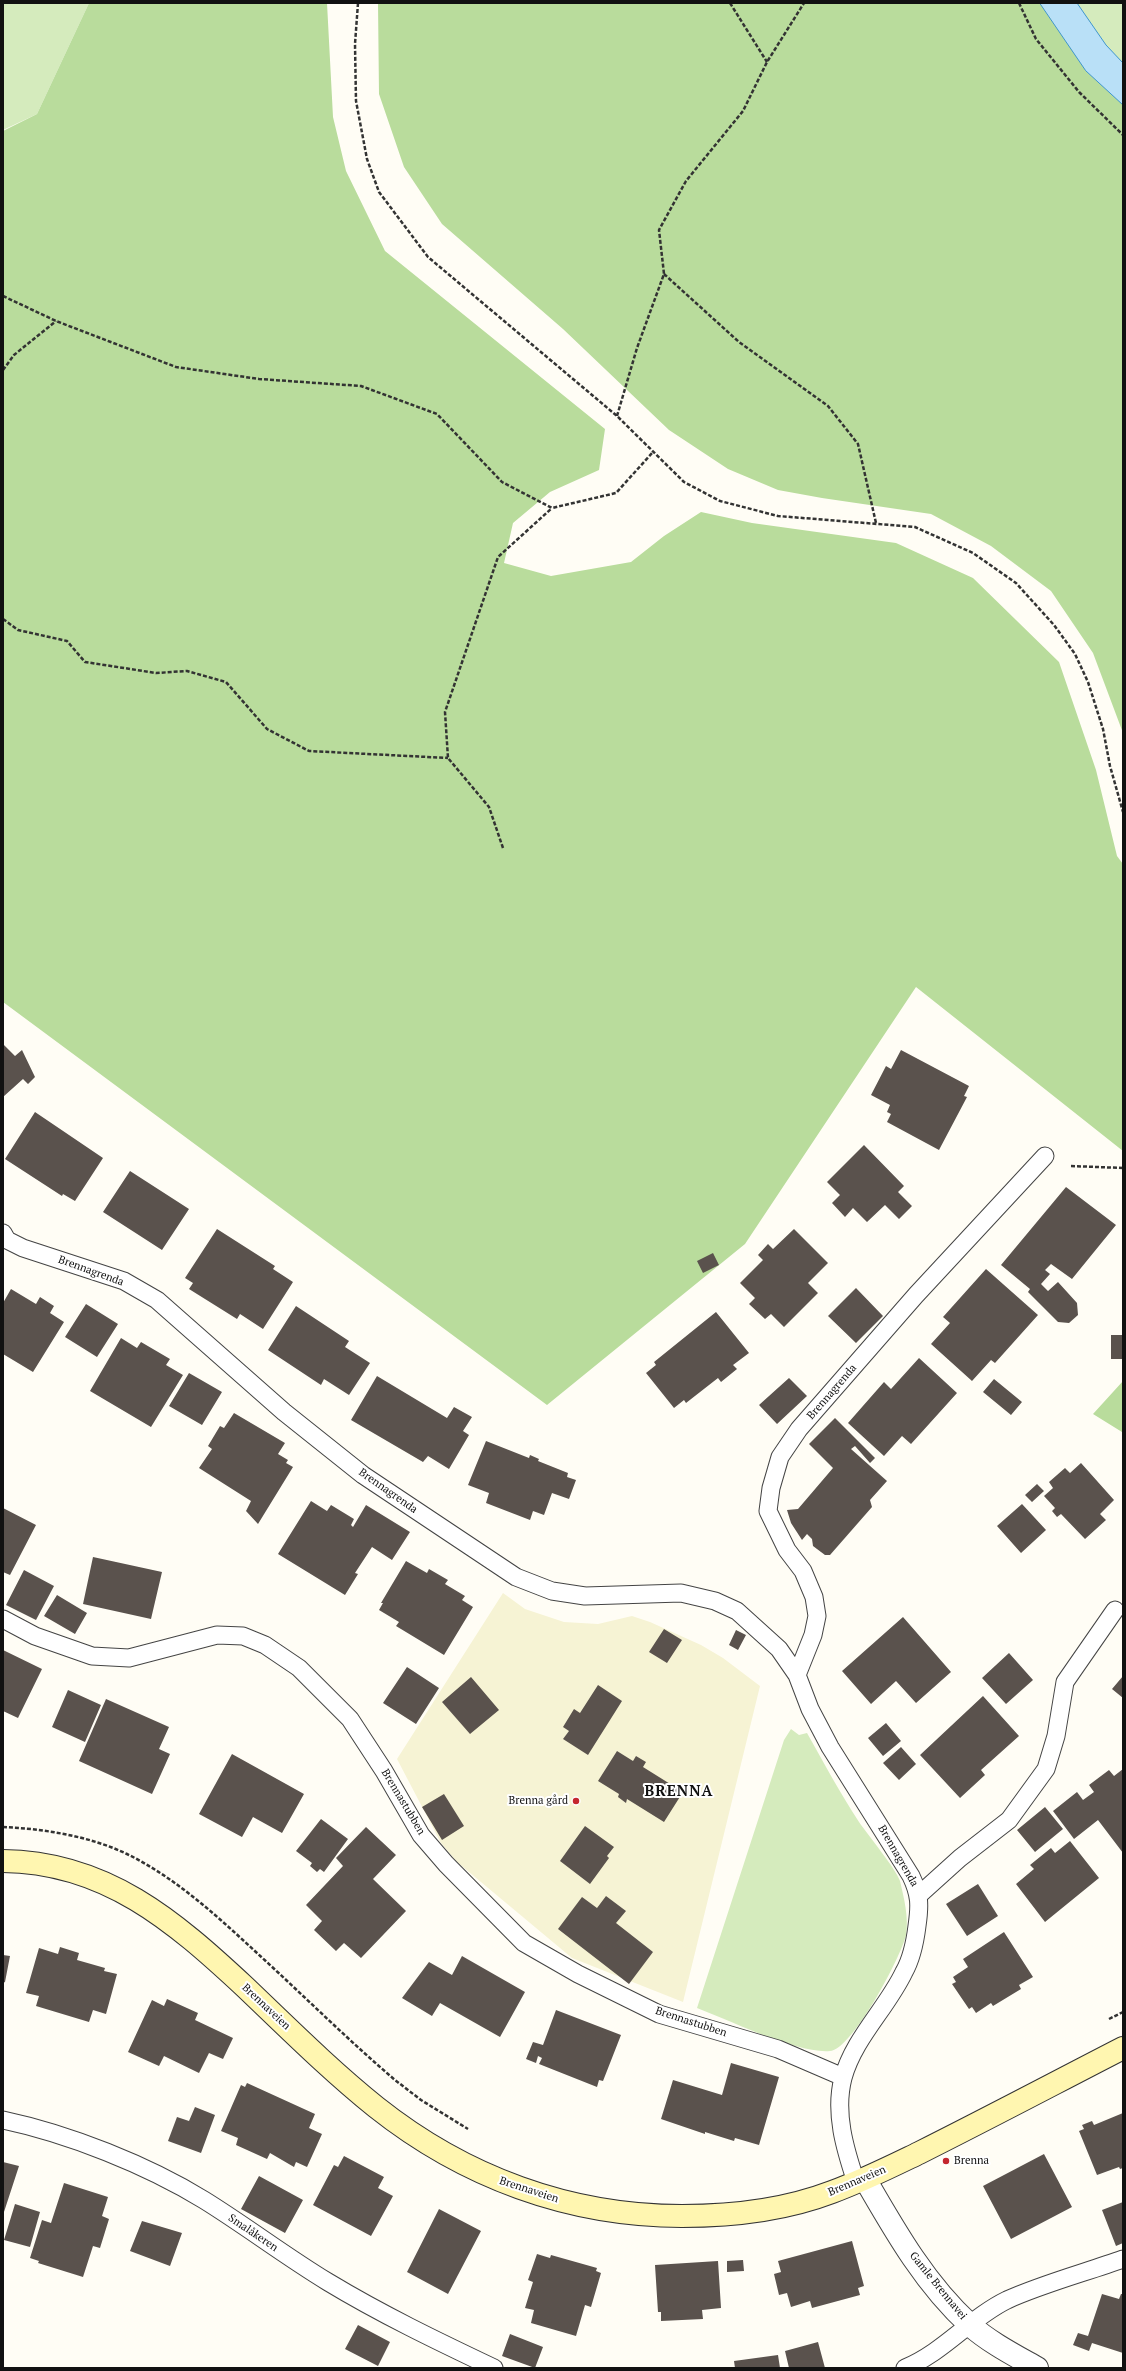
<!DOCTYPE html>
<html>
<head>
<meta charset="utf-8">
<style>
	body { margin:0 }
	#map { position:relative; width:1126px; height:2371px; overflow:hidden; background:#fffdf5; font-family:"PT Serif",serif }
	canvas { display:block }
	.frame { position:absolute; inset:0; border:4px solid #111; pointer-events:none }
</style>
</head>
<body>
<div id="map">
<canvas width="1126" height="2371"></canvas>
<div class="frame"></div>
</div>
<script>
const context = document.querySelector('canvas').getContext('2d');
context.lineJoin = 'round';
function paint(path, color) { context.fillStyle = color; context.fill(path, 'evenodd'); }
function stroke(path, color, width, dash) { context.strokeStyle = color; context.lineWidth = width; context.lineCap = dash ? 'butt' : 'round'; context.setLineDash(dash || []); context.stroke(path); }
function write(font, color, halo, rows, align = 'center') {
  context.font = font + ' "PT Serif",serif'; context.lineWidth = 4; context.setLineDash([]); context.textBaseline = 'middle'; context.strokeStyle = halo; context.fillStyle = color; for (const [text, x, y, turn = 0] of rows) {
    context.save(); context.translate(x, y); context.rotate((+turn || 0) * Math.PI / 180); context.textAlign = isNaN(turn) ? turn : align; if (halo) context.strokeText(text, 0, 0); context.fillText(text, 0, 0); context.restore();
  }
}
paint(new Path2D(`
	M503 1593 525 1609 564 1622 598 1624 632 1616 650 1622 701 1645 723 1658 760 1686 683 2002 572 1958 457 1862 441 1843 397 1759Z`), '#f6f3d4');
paint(new Path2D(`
	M3 3H89L37 114 3 130Z
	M1040 3H1123V105Z
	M791 1729 799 1735 807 1733C824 1763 840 1793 859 1822 868 1835 896 1869 900 1881 904 1898 909 1918 906 1935 901 1957 852 2050 830 2051 798 2054 729 2020 697 2008L784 1740Z`), '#d5ebbd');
paint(new Path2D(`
	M89 3H327L333 117 346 171 385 251 605 429 599 470 550 492 513 523 504 563 551 576 631 562 664 536 701 512 752 523 896 543 973 578 1059 662 1096 770 1117 856 1123 864V1151L916 987 745 1244 547 1405 3 1002V131L37 114Z
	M378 3H1040L1066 41 1123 105V733L1093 653 1051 591 991 546 931 514 822 498 778 490 728 469 669 430 563 329 442 224 404 167 379 94Z
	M1123 1381V1431L1122 1432 1093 1414Z`), '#b9dc9c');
const water = new Path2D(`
	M1040 3H1077L1106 45 1123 63V105L1086 71Z`);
paint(water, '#b9e0f7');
stroke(water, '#3f96cf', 1);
paint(new Path2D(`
	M3 1044 15 1056 22 1050 35 1077 28 1084 23 1079 3 1097Z
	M901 1050 969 1086 964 1096 967 1097 939 1150 887 1122 891 1114 887 1112 890 1105 871 1095 886 1066 891 1069Z
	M35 1112 103 1158 75 1201 63 1194 62 1196 5 1159Z
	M864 1145 904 1186 898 1192 912 1206 899 1219 885 1205 867 1222 853 1208 845 1217 832 1203 840 1195 827 1182Z
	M130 1171 189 1209 162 1250 103 1212Z
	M1066 1187 1116 1225 1072 1279 1051 1264 1045 1270 1050 1274 1041 1284 1048 1291 1058 1282 1077 1303 1078 1315 1069 1323 1058 1322 1028 1292 1030 1289 1001 1265Z
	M217 1229 275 1266 273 1269 293 1282 263 1329 240 1314 237 1319 189 1289 193 1283 185 1278Z
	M794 1229 828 1263 808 1283 818 1293 784 1327 771 1314 765 1319 749 1304 755 1298 740 1283 763 1260 758 1255 768 1244 773 1249Z
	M713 1253 719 1265 703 1273 697 1261Z
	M986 1269 1038 1315 995 1363 991 1360 972 1381 931 1344 950 1323 943 1317Z
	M856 1288 883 1316 856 1343 828 1316Z
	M11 1289 36 1304 40 1297 54 1306 50 1313 64 1322 33 1372 3 1354V1303Z
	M86 1304 118 1324 97 1357 65 1337Z
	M296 1306 349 1341 345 1347 370 1363 349 1395 324 1379 321 1385 268 1350Z
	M716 1312 749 1353 733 1365 737 1369 721 1382 718 1378 686 1403 684 1400 674 1408 646 1373 656 1365 654 1362Z
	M1111 1335H1123V1359H1111Z
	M121 1338 137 1348 141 1342 170 1359 166 1365 183 1375 151 1427 90 1391Z
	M919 1358 957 1393 911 1444 902 1436 884 1456 848 1423 884 1382 891 1389Z
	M189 1373 222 1392 202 1425 169 1406Z
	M377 1376 447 1418 454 1407 472 1417 463 1431 469 1435 449 1469 428 1456 423 1462 351 1420Z
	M789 1378 807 1396 777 1424 759 1405Z
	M994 1379 1022 1402 1011 1415 983 1392Z
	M234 1413 285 1443 278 1454 288 1460 286 1463 293 1467 258 1524 246 1511 251 1501 199 1468 212 1449 208 1446 220 1426 224 1428Z
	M835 1418 875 1458 870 1463 855 1446 851 1449 887 1481 870 1500 872 1507 830 1555H825L813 1546 812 1539 807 1534 802 1540 791 1523 787 1510 798 1509 833 1468 809 1444Z
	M486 1441 529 1458 530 1455 539 1459 538 1461 568 1473 567 1477 576 1480 569 1499 552 1493 544 1515 533 1511 530 1520 486 1503 489 1493 468 1485Z
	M1081 1463 1114 1500 1100 1514 1106 1520 1085 1539 1061 1514 1057 1517 1052 1511 1055 1508 1044 1496 1053 1488 1049 1482 1065 1468 1070 1473Z
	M1037 1484 1044 1491 1032 1502 1025 1495Z
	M311 1501 327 1511 331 1505 354 1519 351 1525 353 1527 366 1505 410 1532 392 1560 372 1547 355 1573 358 1574 345 1595 278 1554Z
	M1022 1504 1046 1530 1021 1553 997 1526Z
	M3 1508 36 1525 10 1575 3 1572Z
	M93 1557 162 1572 151 1619 83 1604Z
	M406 1561 427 1573 429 1569 448 1580 445 1584 465 1596 462 1600 473 1607 444 1655 396 1626 399 1622 379 1610 383 1603H381Z
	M24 1570 54 1586 36 1620 6 1605Z
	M57 1595 87 1613 75 1634 44 1616Z
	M903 1617 951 1672 916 1703 896 1681 871 1704 842 1671Z
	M664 1629 682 1640 667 1663 649 1652Z
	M736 1630 746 1635 738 1650 729 1645Z
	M3 1650 42 1669 18 1718 3 1711Z
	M1009 1653 1033 1680 1006 1704 982 1678Z
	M407 1667 439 1688 416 1724 383 1703Z
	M1123 1676V1698L1112 1689Z
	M471 1677 499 1710 470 1734 442 1702Z
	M598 1685 622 1701 588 1755 563 1739 569 1731 563 1727 574 1709 580 1713Z
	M68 1690 101 1705 85 1742 52 1727Z
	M983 1696 1019 1736 981 1770 985 1775 960 1798 920 1755Z
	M106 1699 169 1727 159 1749 170 1754 152 1794 79 1761Z
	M886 1723 901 1741 883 1756 868 1738Z
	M901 1747 916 1764 899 1780 883 1763Z
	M617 1751 633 1761 636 1756 646 1762 643 1767 683 1792 664 1822 627 1799 626 1803 618 1797 619 1794 598 1781Z
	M232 1754 304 1794 282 1833 253 1817 242 1837 199 1814Z
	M1123 1769V1853L1098 1820 1074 1839 1053 1811 1077 1792 1083 1800 1094 1792 1089 1785 1109 1770 1114 1776Z
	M444 1794 464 1826 442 1840 422 1807Z
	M1045 1807 1063 1829 1035 1852 1017 1830Z
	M321 1819 348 1839 324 1872 320 1869 317 1872 310 1866 312 1863 296 1851Z
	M585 1826 614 1847 607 1856 609 1858 590 1884 560 1861Z
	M366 1827 396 1855 373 1879 406 1911 361 1958 344 1943 336 1951 314 1930 322 1921 306 1905 343 1866 336 1858Z
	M1070 1841 1099 1878 1045 1922 1016 1884 1034 1869 1030 1865 1051 1848 1055 1853Z
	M978 1884 998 1916 967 1936 946 1904Z
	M606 1896 626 1911 616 1923 653 1952 629 1984 558 1929 582 1897 597 1908Z
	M1004 1932 1033 1977 1019 1985 1021 1989 993 2006 991 2003 976 2013 972 2007 969 2009 952 1984 956 1982 953 1977 968 1967 963 1959Z
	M60 1947 79 1953 77 1960 105 1968 104 1971 117 1974 106 2014 93 2010 89 2022 36 2006 39 1996 26 1993 39 1948 58 1954Z
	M3 1955 10 1956 5 1982 3 1983Z
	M462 1956 525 1992 500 2037 440 2003 432 2016 402 1998 429 1962 452 1975Z
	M167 1999 198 2013 195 2020 233 2038 223 2059 209 2053 199 2073 164 2056 159 2066 128 2052 152 2000 164 2006Z
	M556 2010 621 2035 603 2081 599 2080 597 2087 539 2064 542 2058 538 2056 536 2063 526 2059 533 2042 543 2045Z
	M731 2063 779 2077 759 2145 735 2138 734 2141 705 2132V2134L661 2119 673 2080 722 2095Z
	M247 2083 315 2114 309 2128 322 2134 307 2167 296 2162 294 2167 270 2153 267 2159 236 2145 238 2138 221 2131 241 2085 245 2087Z
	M195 2107 215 2115 201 2153 168 2141 177 2117 189 2121Z
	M1123 2113V2168L1120 2169 1119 2167 1097 2175 1079 2131 1084 2129 1082 2125 1092 2121 1094 2125Z
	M1044 2154 1072 2207 1011 2239 983 2186Z
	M344 2156 384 2177 378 2188 393 2196 371 2236 313 2205 334 2165 338 2167Z
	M3 2162 19 2166 3 2215Z
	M259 2176 303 2200 285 2233 241 2209Z
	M64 2183 108 2197 102 2216 109 2219 100 2248 93 2246 83 2277 38 2263 39 2261 30 2258 42 2220 51 2223Z
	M1123 2202V2243L1116 2246 1102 2210Z
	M15 2204 40 2212 30 2247 4 2240Z
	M439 2209 481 2231 448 2294 407 2272Z
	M142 2221 182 2233 170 2266 130 2251Z
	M852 2241 864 2286 858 2288 860 2295 812 2308 810 2301 791 2307 787 2293 779 2295 774 2274 781 2272 778 2261Z
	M537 2254 550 2258 551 2255 597 2268 596 2271 601 2273 591 2307 585 2305 576 2336 531 2323 534 2310 525 2308 533 2282 528 2280Z
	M743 2260 744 2271 727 2272V2261Z
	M718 2261 721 2308 702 2310 703 2319 661 2321V2312H658L655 2265Z
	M1102 2294 1119 2299 1121 2294H1123V2353L1092 2343 1089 2351 1073 2345 1078 2333 1088 2336Z
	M358 2325 390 2342 378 2366 345 2349Z
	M510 2334 543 2347 535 2368 502 2356Z
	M818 2342 825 2368H789L785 2351Z
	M778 2355 780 2368H735L734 2361Z`), '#5a524d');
const lane = new Path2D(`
	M3 1233 7 1240 23 1248 124 1281 157 1300 284 1412 363 1475 516 1577 552 1591 585 1596 681 1593 715 1601 737 1611 779 1649 797 1675 810 1709 830 1747 911 1876C920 1895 920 1905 917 1926 915 1942 912 1958 904 1972 887 2008 854 2038 843 2078 834 2113 845 2149 856 2182
	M3 1619 35 1636 92 1656 129 1658 217 1635 243 1636 265 1645 299 1668 350 1719 384 1771 421 1835 446 1864 524 1943 578 1974 659 2014 778 2049 843 2077
	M797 1675 813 1635 817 1616 814 1597 803 1571 787 1550 768 1511 771 1488 780 1457 799 1429 916 1295 1045 1156
	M919 1895 960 1858 1009 1820 1046 1769 1056 1736 1065 1682 1115 1610
	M3 2120C69 2134 147 2165 204 2200 246 2226 285 2256 328 2282 381 2314 437 2341 494 2368
	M905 2368C944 2352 970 2318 1007 2300 1042 2284 1087 2272 1123 2259`);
const street = new Path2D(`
	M865 2179C895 2231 925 2284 970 2325 989 2342 1014 2355 1037 2368`);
const secondary = new Path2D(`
	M3 1861C106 1862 174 1921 245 1987 288 2028 330 2070 376 2107 464 2177 569 2216 682 2216 732 2216 785 2210 832 2192 862 2181 890 2167 919 2153 987 2119 1055 2083 1123 2048`);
stroke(lane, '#444', 19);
stroke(street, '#444', 24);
stroke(secondary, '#333', 24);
stroke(new Path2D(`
	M358 3 355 44 356 101 367 159 379 192 428 257 617 416 684 482 720 501 778 516 915 527 973 553 1016 583 1054 625 1075 654 1088 682 1103 729 1110 766 1123 812
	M730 3 767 62
	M1019 3 1036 39 1079 92 1123 135
	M664 274 739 342 828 406 858 444 876 523
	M3 296 56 321 176 367 259 379 361 386 437 414 502 482 552 508 616 493 653 452
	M3 370 14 355 56 321
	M617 416 637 348 664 274 659 230 686 181 743 111 767 62 804 3
	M3 619 18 630 67 641 85 662 156 673 187 671 226 682 267 729 309 751 448 758
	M503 848 489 807 448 758 445 712 498 557 552 508
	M1071 1166 1123 1168
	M3 1827C45 1829 89 1836 127 1854 176 1878 217 1916 257 1953 303 1995 347 2039 395 2080L421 2100 468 2129
	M1109 2019 1123 2012`), '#333', 2.5, [4, 2]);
stroke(lane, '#fff', 17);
stroke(street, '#fff', 22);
stroke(secondary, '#fff6b0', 22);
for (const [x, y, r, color] of [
	[576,1801,4,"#c4262e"],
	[946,2161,4,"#c4262e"]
]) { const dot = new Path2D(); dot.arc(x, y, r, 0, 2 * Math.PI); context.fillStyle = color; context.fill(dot); stroke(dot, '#fff', 1.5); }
write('11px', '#111', '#fff', [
	["Brennagrenda",91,1271,20],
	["Brennagrenda",832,1392,-49],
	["Brennagrenda",388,1491,35],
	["Brennastubben",403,1802,59],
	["Brennagrenda",898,1856,60],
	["Brennaveien",266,2007,43],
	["Brennastubben",691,2022,18],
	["Brennaveien",857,2181,-23],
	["Brennaveien",529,2190,18],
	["Smalåkeren",253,2233,34],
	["Gamle Brennavei",938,2286,51]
]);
write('11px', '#111', '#fff', [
	["Brenna gård",568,1801],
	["Brenna",954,2161,"left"]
], 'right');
context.letterSpacing = '1px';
write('bold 15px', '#111', '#fff', [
	["BRENNA",679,1792]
]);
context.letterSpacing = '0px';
</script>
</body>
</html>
